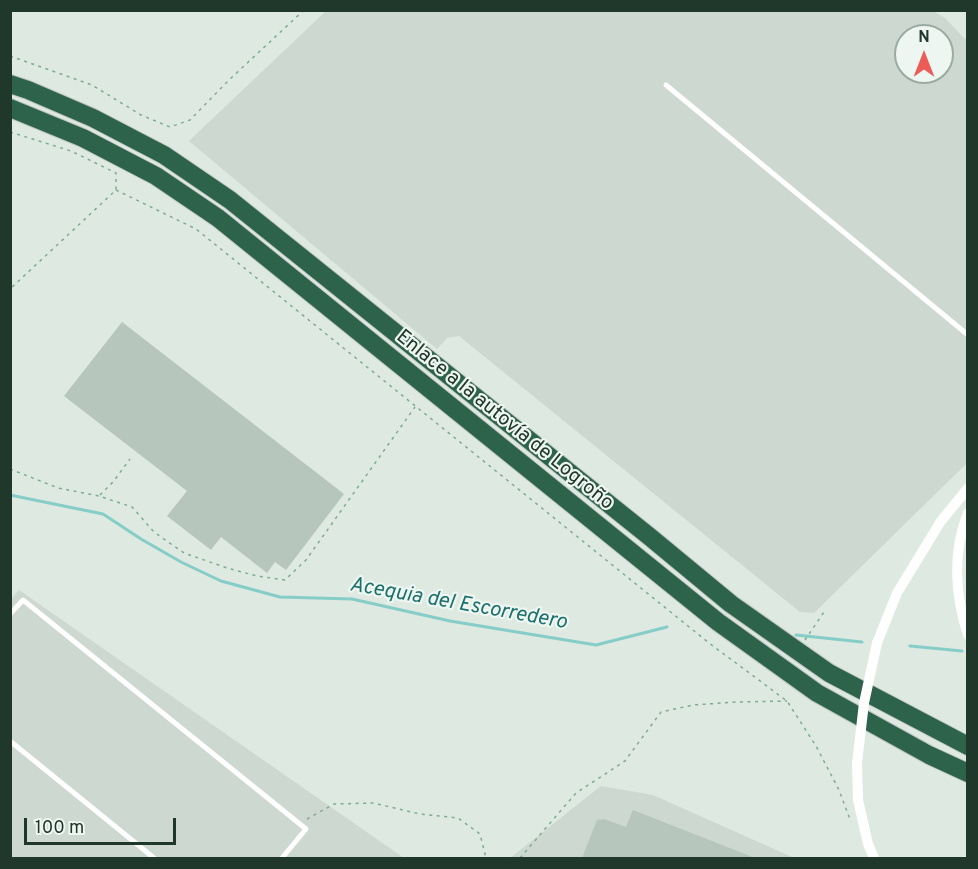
<!DOCTYPE html>
<html>
<head>
<meta charset="utf-8">
<style>
	body { margin:0 }
	#map { position:relative; width:978px; height:869px; overflow:hidden; background:#dde9e1; font-family:Overpass,sans-serif }
	canvas { display:block }
	.frame { position:absolute; inset:0; border:12px solid #20372c; pointer-events:none }
	.north { position:absolute; left:894px; top:24px; width:60px; height:60px; box-sizing:border-box; background:#edf6f0; border:2px solid #9baaa2; border-radius:50%; rotate:0deg; font-size:16px; font-weight:700; line-height:24px; text-align:center; color:#20372c }
	.north::after { content:''; display:block; margin:auto; width:21px; height:27px; background:#ed5b57; clip-path:polygon(50% 0,100% 100%,50% 72%,0 100%) }
	.scale { position:absolute; left:24px; top:818px; width:152px; height:27px; box-sizing:border-box; border:3px solid #20372c; border-top:0; padding-left:8px; font-size:18px; line-height:21px; white-space:nowrap; color:#20372c; -webkit-text-stroke:4px #edf6f0; paint-order:stroke }
</style>
</head>
<body>
<div id="map">
<canvas width="978" height="869"></canvas>
<div class="frame"></div>
<div class="north">N</div>
<div class="scale">100 m</div>
</div>
<script>
const context = document.querySelector('canvas').getContext('2d');
context.lineJoin = 'round';
function paint(path, color) { context.fillStyle = color; context.fill(path, 'evenodd'); }
function stroke(path, color, width, dash) { context.strokeStyle = color; context.lineWidth = width; context.lineCap = dash ? 'butt' : 'round'; context.setLineDash(dash || []); context.stroke(path); }
function write(font, color, halo, rows, align = 'center') {
  context.font = font + ' Overpass,sans-serif'; context.lineWidth = 4.5; context.setLineDash([]); context.textBaseline = 'middle'; context.strokeStyle = halo; context.fillStyle = color; for (const [text, x, y, turn = 0] of rows) {
    context.save(); context.translate(x, y); context.rotate((+turn || 0) * Math.PI / 180); context.textAlign = isNaN(turn) ? turn : align; if (halo) context.strokeText(text, 0, 0); context.fillText(text, 0, 0); context.restore();
  }
}
paint(new Path2D(`
	M326 11H933L945 18 967 41V463L814 613 800 612 459 336 447 338 437 349 189 141ZM906 36H942V72H906Z
	M19 590 404 858H11L10 600Z
	M601 786 653 795 792 857V858H510Z`), '#ccd8d0');
stroke(new Path2D(`
	M10 495 103 514 141 539 181 562 221 581 280 597 352 599 450 621 596 645 667 627
	M796 635 862 642
	M910 646 962 651`), '#86cdc8', 3);
paint(new Path2D(`
	M122 322 344 494 286 570 275 562 267 573 221 537 211 550 167 516 187 491 64 396Z
	M633 810 755 858H582L597 820 604 819 626 827Z`), '#b6c6bc');
const motorway = new Path2D(`
	M10 84 28 90 93 118 164 155 230 200 650 537 731 604 829 673 968 746
	M10 108 83 138 156 176 218 218 718 622 817 693 929 755 968 773`);
stroke(motorway, '#c1c7c4', 20);
stroke(new Path2D(`
	M10 56 92 85 141 115 170 127 190 120 229 80 304 10
	M10 132 71 151 116 173V190L10 289
	M116 190 196 229 709 643 787 701 816 746 839 790 851 822
	M10 469 58 488 99 496 132 507 154 532 184 553 227 568 257 576 285 580 306 560 415 407
	M100 495 113 482 130 459
	M805 640 824 612
	M307 819 334 804 373 803 420 814 458 818 480 834 486 858
	M520 858 576 793 625 761 661 712 693 705 737 702 787 701`), '#7fab93', 1.5, [3, 4.5]);
stroke(new Path2D(`
	M666 85 968 335
	M10 614 23 600 306 829 282 858
	M10 741 154 858`), '#fff', 5);
stroke(new Path2D(`
	M968 513C952 552 955 596 968 635
	M877 643 897 593 941 521 968 488
	M857 763 858 800 868 844 874 858`), '#fff', 10);
stroke(motorway, '#2d624b', 18);
stroke(new Path2D(`
	M857 763 864 703 877 643`), '#fff', 10);
write('20px', '#20372c', '#edf6f0', [
	["Enlace a la autovía de Logroño",504,421,39]
]);
write('italic 21px', '#1d706c', '#edf6f0', [
	["Acequia del Escorredero",458,605,10]
]);
</script>
</body>
</html>
